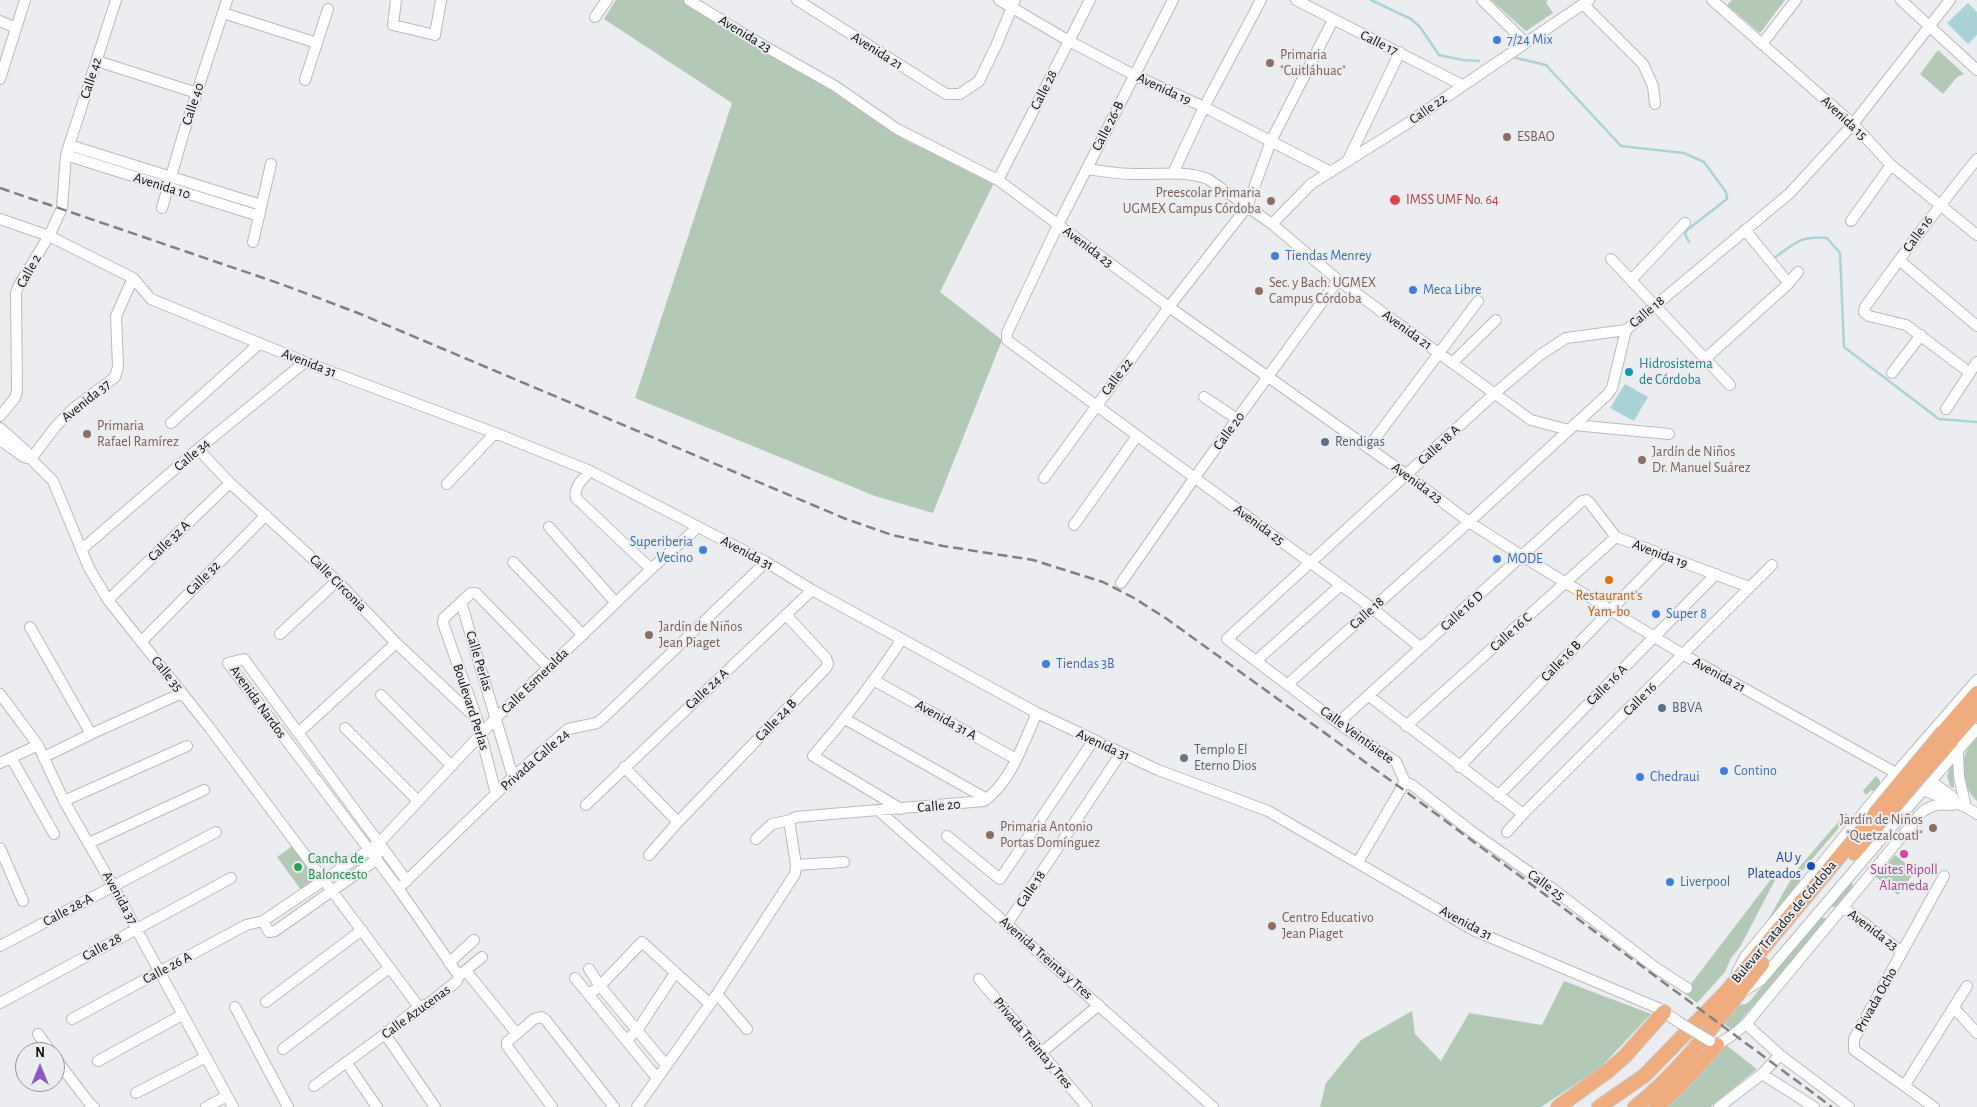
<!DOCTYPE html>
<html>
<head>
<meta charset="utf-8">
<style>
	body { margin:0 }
	#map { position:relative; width:1977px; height:1107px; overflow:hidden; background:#ecedf0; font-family:"Alegreya Sans",sans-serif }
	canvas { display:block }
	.north { position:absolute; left:15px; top:1042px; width:50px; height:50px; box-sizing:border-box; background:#ecedf0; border:1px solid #929395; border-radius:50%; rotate:0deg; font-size:14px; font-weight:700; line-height:20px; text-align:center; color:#0c0d0d }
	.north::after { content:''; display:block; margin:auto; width:18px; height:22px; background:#8a57cf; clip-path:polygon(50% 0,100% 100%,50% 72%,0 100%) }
</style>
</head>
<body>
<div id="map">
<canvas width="1977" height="1107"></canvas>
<div class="north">N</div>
</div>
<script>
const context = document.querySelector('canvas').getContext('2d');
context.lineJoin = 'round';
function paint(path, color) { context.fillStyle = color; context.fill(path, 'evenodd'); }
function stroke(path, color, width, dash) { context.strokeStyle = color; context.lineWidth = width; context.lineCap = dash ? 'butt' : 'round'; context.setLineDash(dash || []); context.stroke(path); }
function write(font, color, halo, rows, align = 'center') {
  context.font = font + ' "Alegreya Sans",sans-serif'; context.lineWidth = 4; context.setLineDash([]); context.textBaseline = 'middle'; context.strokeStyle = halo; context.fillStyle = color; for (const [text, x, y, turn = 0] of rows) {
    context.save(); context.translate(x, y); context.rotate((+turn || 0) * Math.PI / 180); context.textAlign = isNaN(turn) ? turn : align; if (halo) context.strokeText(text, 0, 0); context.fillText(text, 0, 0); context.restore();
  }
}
paint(new Path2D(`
	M616 0H685L839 93 907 141 995 181 940 292 1002 340 933 513 875 496 635 398 732 103 604 19Z
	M1491 0H1548L1546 2 1553 13 1526 31Z
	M1732 0H1785L1760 33 1727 5Z
	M1938 50 1964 74 1957 77 1943 94 1920 74Z
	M1977 736V801C1956 779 1958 758 1977 736Z
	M1952 763 1953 764 1954 788 1950 786 1947 776Z
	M1876 776 1879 779 1881 785 1874 792 1871 790 1866 795 1863 791Z
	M1846 813 1849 816 1801 872 1800 881 1768 920 1795 872Z
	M295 844 319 877 301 890 277 857Z
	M1895 855 1915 871 1898 895 1876 877Z
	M1775 874V880L1740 947 1731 958 1725 972 1697 1003 1684 993Z
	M1852 881 1853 890 1840 906 1830 907Z
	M1819 918H1829L1732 1030 1723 1023 1739 1005 1746 1004 1750 1001Z
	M1564 981 1651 1014 1600 1068 1541 1107H1320L1326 1083 1361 1040 1412 1011 1415 1034 1441 1061 1469 1013 1542 1025Z
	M1726 1045 1757 1069 1710 1107H1665L1684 1092Z`), '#b1c9b5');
paint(new Path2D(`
	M1968 3 1977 12V35L1968 44 1947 23Z
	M1625 384 1648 397 1634 421 1610 408Z`), '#aad3d8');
stroke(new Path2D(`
	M1371 0 1411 19 1420 27 1439 55 1463 60 1479 61
	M1512 57 1546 65 1621 146 1684 153 1704 162 1726 192 1727 199 1687 230 1685 234 1689 242
	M1773 259C1794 244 1800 235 1827 238L1840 253 1844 347 1939 419 1977 422`), '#aad3d8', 2.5);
const minor = new Path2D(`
	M396 0 393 25 435 35 441 0
	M689 0 757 42 835 86 897 129 998 180 1169 307 1407 475 1469 522 1522 556 1684 655 1896 773 1923 790 1966 807 1977 814
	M797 0 946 94H960L979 81 996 46 1015 0
	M999 0 1069 41 1134 75 1204 107 1331 172
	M1173 0 1058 225 1007 333V340L1372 608 1420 647
	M1296 0 1462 85
	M1482 0 1526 43
	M1712 0 1853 124 1891 165 1977 235
	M1901 0 1977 70
	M1583 4 1643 64 1653 86 1655 104
	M223 13 317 43
	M595 17 607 0
	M0 21 16 28
	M1762 44 1796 0
	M97 61 197 93
	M0 79 25 0
	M305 80 328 9
	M69 145 261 205
	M66 155 259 216
	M1348 160 1400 52
	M1087 169C1102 171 1118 174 1134 174 1159 175 1184 170 1208 179L1272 224 1338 280 1531 420 1569 430
	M1173 173 1204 107 1261 0
	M998 180 1090 0
	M162 208 183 135 227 0
	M0 219 49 236 133 278 151 299 305 362 495 433 590 471 766 562 812 590 1037 713 1158 770 1268 811 1475 931 1658 1008 1680 1023
	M1851 221 1891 165
	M1272 224 1311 184 1405 125 1589 0
	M1745 230 1786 280 1787 285
	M253 242 271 164
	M1611 259 1730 385
	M1899 260 1977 326
	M133 278 116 316 118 367 115 377 74 408 56 426 31 459 53 481 89 568 108 600 209 727 419 1007
	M1632 279 1685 223
	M1705 359 1787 285 1798 272
	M1452 363 1496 320
	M1892 373 1921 335
	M1970 373 1906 325 1869 316 1864 312 1865 307C1901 257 1938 207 1977 159
	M1204 397 1237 419
	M1946 409 1977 362
	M0 416 15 398 17 391 16 293 19 285 49 236 62 208 66 155 116 0
	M171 423 260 343
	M1574 425 1669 434
	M0 428 27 452 31 459 24 457 0 440
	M1368 448 1478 301
	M198 449 230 483 337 581 396 643 477 719
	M590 471C583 479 573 487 576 498L651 569
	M1044 478 1169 307 1247 207 1271 141 1333 20
	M447 484 495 433
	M1074 525 1137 436
	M549 527 616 603
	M81 550 198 449 305 362
	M513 562 583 635
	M1121 583 1195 477 1338 280
	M108 600 230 483
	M461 602 513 777
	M30 627 91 734
	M280 634 337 581
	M141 642 266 515
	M1256 661 1341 585
	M875 681 1016 759
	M1288 684 1469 522 1608 394 1612 388 1626 330 1790 193 1853 124 1950 0
	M0 694 38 745 64 801 113 886 233 1107
	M381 695 452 766
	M1369 696 1523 814
	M845 719 987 799
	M1338 723 1582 501 1586 500 1589 502 1616 537 1749 587
	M1406 726 1616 537
	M345 728 418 801
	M298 733 396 643
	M1958 751 1959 777 1966 807
	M44 757 91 734 182 693
	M12 759 54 834
	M0 763 38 745
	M624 767 678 822
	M1459 767 1663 556
	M1926 780 1931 781 1953 797
	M1405 782 1412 785 1471 831 1553 889 1656 968 1687 988
	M496 794 477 719 443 623 444 618 471 593H476L549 668
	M1498 796 1716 574
	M64 801 187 746
	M586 805 812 590
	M901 809 813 756C847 717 874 682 902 639
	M878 810 1213 1107
	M1507 832 1523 814 1772 565
	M947 836 1000 879 1093 741
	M756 839 772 824 791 820
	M89 843 204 790
	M379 843 376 860 275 931 269 932 263 921 379 843 496 718 651 569 698 527
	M0 848 23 901
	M649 855 678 822 826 668 828 664 826 658 786 615
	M1358 862 1405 782 1396 762 1338 723 1227 639 1494 394 1540 355 1566 338 1626 330
	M796 865 844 862
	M407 881 244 659 228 663 398 888 459 976
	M402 885 513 777 568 729 597 723 603 718 766 562
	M1844 908 1902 952
	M1007 924 1121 753
	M0 946 216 832
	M449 963 474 940
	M589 969 600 986 666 1065
	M466 971 517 1034
	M1737 972 1745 957 1896 773 1977 680
	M575 978 657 1078
	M979 979 1087 1107
	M1744 991 1761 980 1923 790 1977 729
	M589 994 600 986 642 942 710 1004
	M717 994 747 1029
	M266 1002 362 930
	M0 1003 231 878
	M235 1007 288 1107
	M1954 1008 1977 1033
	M72 1019 246 925 263 921
	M1746 1024 1780 1055 1849 1107
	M38 1034 51 1052
	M385 1034 435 1107
	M627 1040 638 1029 675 973
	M1712 1042 1717 1045 1734 1034 1746 1024 1922 812C1933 804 1939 804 1953 805
	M283 1049 389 968
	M1042 1052 1099 1005
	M55 1058 90 1104 94 1107
	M98 1061 182 1015
	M346 1062 377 1107
	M1762 1074 1814 1107
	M1905 1085 1967 986
	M314 1086 385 1034 419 1007 428 1004 457 981 459 976 482 957
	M136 1093 206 1057
	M206 1107 227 1096
	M552 1107 507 1046V1042L534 1019 541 1017 545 1019 614 1107
	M637 1107 717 994 795 874 796 865 790 826 791 820 796 817 984 801C1012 781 1023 743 1037 713
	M1719 1107 1762 1074 1780 1055
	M1934 1107 1854 1050V1039L1944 876`);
const major = new Path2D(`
	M1943 732 1977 693
	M1952 739 1977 710
	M1854 853 1883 819
	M1558 1107 1608 1071 1625 1056 1664 1012
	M1599 1107 1644 1076 1727 991 1875 814
	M1635 1107C1685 1068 1722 1013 1762 964
	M1656 1107 1678 1088 1717 1045`);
stroke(minor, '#b9babc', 12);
stroke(major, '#cacaca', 16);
stroke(minor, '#fff', 10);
stroke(major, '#efac7f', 14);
stroke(new Path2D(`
	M0 188 281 284 358 313 846 519 892 535 943 546 1033 560 1103 582 1134 598 1167 619 1401 788 1832 1107`), '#7f8081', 2.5, [10, 5]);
const minorBridge = new Path2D(`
	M1680 1023 1710 1041`);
const majorBridge = new Path2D(`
	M1875 814 1943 732
	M1883 819 1952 739`);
stroke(minorBridge, '#b9babc', 12, []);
stroke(majorBridge, '#cacaca', 16, []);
stroke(minorBridge, '#fff', 10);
stroke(majorBridge, '#efac7f', 14);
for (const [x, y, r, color] of [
	[1497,40,5,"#3f7fe0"],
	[1270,63,5,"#8d6e63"],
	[1507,137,5,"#8d6e63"],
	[1395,200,6,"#e0444e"],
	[1271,201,5,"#8d6e63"],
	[1275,256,5,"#3f7fe0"],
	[1413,290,5,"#3f7fe0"],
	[1259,291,5,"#8d6e63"],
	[1629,372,5,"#0f9aa8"],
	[87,434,5,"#8d6e63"],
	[1325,442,5,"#5c6f8a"],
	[1642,460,5,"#8d6e63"],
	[703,550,5,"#3f7fe0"],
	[1497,559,5,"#3f7fe0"],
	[1609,580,5,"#e8710a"],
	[1656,614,5,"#3f7fe0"],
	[649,635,5,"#8d6e63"],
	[1046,664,5,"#3f7fe0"],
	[1662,708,5,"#5c6f8a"],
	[1184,758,5,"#6b7280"],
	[1724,771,5,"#3f7fe0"],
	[1640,777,5,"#3f7fe0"],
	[1933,828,5,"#8d6e63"],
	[990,835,5,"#8d6e63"],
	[1904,854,5,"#d1479c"],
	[1811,866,5,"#1a4fb4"],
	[298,867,5,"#2e9e5b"],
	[1670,882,5,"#3f7fe0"],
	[1272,926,5,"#8d6e63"]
]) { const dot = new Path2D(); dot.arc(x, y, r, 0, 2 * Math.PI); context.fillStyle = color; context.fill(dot); stroke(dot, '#ecedf0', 2); }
write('14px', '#0c0d0d', '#ecedf0', [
	["Avenida 23",745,34,31],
	["Calle 17",1379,43,26],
	["Avenida 21",877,51,32],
	["Calle 42",91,78,-72],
	["Avenida 19",1164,89,25],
	["Calle 28",1044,90,-63],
	["Calle 40",193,104,-72],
	["Calle 22",1428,109,-35],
	["Avenida 15",1844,118,43],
	["Calle 26-B",1108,126,-63],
	["Avenida 10",162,186,18],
	["Calle 16",1918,234,-54],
	["Avenida 23",1088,247,37],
	["Calle 2",29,271,-61],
	["Calle 18",1647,312,-40],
	["Avenida 21",1407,330,36],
	["Avenida 31",309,363,21],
	["Calle 22",1117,377,-53],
	["Avenida 37",86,401,-39],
	["Calle 20",1229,431,-54],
	["Calle 18 A",1439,445,-43],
	["Calle 34",192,455,-40],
	["Avenida 23",1417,483,36],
	["Avenida 25",1259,525,36],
	["Calle 32 A",169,541,-44],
	["Avenida 31",747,553,28],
	["Avenida 19",1660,554,21],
	["Calle 32",203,578,-45],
	["Calle Circonia",338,583,45],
	["Calle 16 D",1462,611,-42],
	["Calle 18",1367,613,-42],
	["Calle 16 C",1511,632,-42],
	["Calle Perlas",479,661,73],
	["Calle 16 B",1561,661,-46],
	["Calle 35",167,674,51],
	["Avenida 21",1719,675,29],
	["Calle Esmeralda",535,681,-44],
	["Calle 16 A",1607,685,-45],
	["Calle 24 A",707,689,-43],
	["Calle 16",1640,699,-45],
	["Avenida Nardos",258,702,54],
	["Boulevard Perlas",471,707,72],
	["Calle 24 B",776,720,-46],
	["Avenida 31 A",946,720,29],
	["Calle Veintisiete",1357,735,36],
	["Avenida 31",1103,745,25],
	["Privada Calle 24",535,760,-41],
	["Calle 20",939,806,-5],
	["Calle 25",1546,885,36],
	["Calle 18",1031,889,-56],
	["Avenida 37",120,898,61],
	["Calle 28-A",68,910,-28],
	["Bulevar Tratados de Córdoba",1784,922,-50],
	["Avenida 31",1466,923,28],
	["Avenida 23",1873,930,37],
	["Calle 28",102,947,-29],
	["Avenida Treinta y Tres",1046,958,41],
	["Calle 26 A",167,968,-28],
	["Privada Ocho",1876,1000,-61],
	["Calle Azucenas",416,1012,-36],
	["Privada Treinta y Tres",1033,1043,50]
]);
write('14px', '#366cbe', '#ecedf0', [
	["7/24 Mix",1507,40],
	["Tiendas Menrey",1285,256],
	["Meca Libre",1423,290],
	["Superiberia",693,542,"right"],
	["Vecino",693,558,"right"],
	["MODE",1507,559],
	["Super 8",1666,614],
	["Tiendas 3B",1056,664],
	["Contino",1734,771],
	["Chedraui",1650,777],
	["Liverpool",1680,882]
], 'left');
write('14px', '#785e54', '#ecedf0', [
	["Primaria",1280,55],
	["\"Cuitláhuac\"",1280,71],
	["ESBAO",1517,137],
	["Preescolar Primaria",1261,193,"right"],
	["UGMEX Campus Córdoba",1261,209,"right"],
	["Sec. y Bach. UGMEX",1269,283],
	["Campus Córdoba",1269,299],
	["Primaria",97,426],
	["Rafael Ramírez",97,442],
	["Jardín de Niños",1652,452],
	["Dr. Manuel Suárez",1652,468],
	["Jardín de Niños",659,627],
	["Jean Piaget",659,643],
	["Jardín de Niños",1923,820,"right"],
	["\"Quetzalcoatl\"",1923,836,"right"],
	["Primaria Antonio",1000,827],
	["Portas Domínguez",1000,843],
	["Centro Educativo",1282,918],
	["Jean Piaget",1282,934]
], 'left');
write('14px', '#be3a42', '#ecedf0', [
	["IMSS UMF No. 64",1406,200]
], 'left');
write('14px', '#0d838f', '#ecedf0', [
	["Hidrosistema",1639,364],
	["de Córdoba",1639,380]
], 'left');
write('14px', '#4e5e75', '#ecedf0', [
	["Rendigas",1335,442],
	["BBVA",1672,708]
], 'left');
write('14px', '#c56008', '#ecedf0', [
	["Restaurant's",1609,596],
	["Yam-bo",1609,612]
]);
write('14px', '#5b616d', '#ecedf0', [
	["Templo El",1194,750],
	["Eterno Dios",1194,766]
], 'left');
write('14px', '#164399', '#ecedf0', [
	["AU y",1801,858],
	["Plateados",1801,874]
], 'right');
write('14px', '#27864d', '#ecedf0', [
	["Cancha de",308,859],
	["Baloncesto",308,875]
], 'left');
write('14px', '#b23c85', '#ecedf0', [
	["Suites Ripoll",1904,870],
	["Alameda",1904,886]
]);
</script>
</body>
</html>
